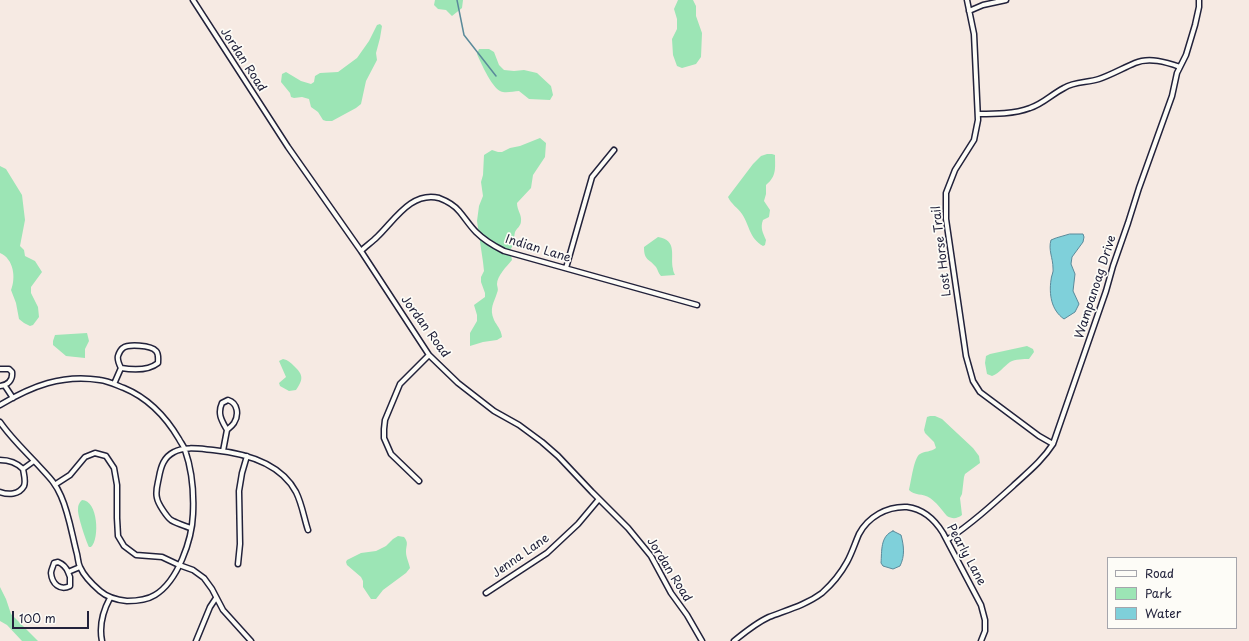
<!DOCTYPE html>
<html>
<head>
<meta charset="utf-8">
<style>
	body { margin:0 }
	#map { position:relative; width:1249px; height:641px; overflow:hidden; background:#f6eae3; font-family:"Playpen Sans",sans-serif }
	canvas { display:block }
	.legend { position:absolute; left:1107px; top:557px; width:130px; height:72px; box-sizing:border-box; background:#fdfcf7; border:1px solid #a5a5ac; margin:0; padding:5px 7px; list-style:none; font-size:12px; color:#22223b }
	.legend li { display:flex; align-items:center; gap:8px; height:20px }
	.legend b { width:20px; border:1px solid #a5a5ac }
	.scale { position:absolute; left:12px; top:611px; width:77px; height:18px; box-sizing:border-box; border:2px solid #22223b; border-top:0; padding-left:5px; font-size:12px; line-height:14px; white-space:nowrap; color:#22223b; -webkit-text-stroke:3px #fdfcf7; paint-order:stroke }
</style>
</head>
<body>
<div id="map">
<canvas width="1249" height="641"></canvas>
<ul class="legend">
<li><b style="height:5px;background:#fdfcf7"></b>Road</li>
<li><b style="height:11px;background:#9ce5b5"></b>Park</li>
<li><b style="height:11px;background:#7fd0da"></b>Water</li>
</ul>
<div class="scale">100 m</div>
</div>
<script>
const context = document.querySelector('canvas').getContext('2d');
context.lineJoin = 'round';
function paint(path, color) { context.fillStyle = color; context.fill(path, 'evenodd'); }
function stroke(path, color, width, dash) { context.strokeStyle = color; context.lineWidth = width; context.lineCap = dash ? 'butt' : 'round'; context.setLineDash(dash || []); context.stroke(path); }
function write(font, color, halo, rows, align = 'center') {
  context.font = font + ' "Playpen Sans",sans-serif'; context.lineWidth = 3.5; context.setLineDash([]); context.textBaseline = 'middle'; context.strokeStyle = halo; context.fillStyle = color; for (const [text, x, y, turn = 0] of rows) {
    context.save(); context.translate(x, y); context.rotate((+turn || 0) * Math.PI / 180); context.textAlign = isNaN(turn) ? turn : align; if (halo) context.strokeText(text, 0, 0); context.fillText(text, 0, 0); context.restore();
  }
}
paint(new Path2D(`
	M435 0H463L462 8 452 16 446 10 438 9 434 5Z
	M678 0H693L696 6V16L702 33 701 57 696 64 682 68 677 66 673 55 672 39 677 29V19L674 9Z
	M380 24 382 26 380 38 376 53 377 60 366 81 361 104 356 108 332 121H326L323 120 318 112 311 107 309 99 302 97 294 98 291 97 290 93 281 82 282 74 286 72 301 81 311 84 314 82 315 76 320 73 338 72 357 58 369 41 377 25Z
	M479 49H489L494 52 499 65 504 70 514 71 524 70 537 73 551 86 553 95 550 100 529 99 519 91C514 91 508 93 503 92 493 91 481 63 477 54Z
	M540 138 546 143 545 157 533 175 531 188 517 203C517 210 522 215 521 221 521 226 517 228 515 232 513 240 516 242 510 250L512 260C507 266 497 276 497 284 497 287 499 289 497 293 494 303 489 308 494 320 497 326 501 329 502 337L497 340 483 342 470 346V333L477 321V315L474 305 485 297V293L481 282V277L484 271 483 262 477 221 479 206 483 196 481 182 483 175 484 155 492 150 498 152H502L510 148 520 146Z
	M767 154H772L775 155C775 168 777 176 766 185V194L764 201 770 210 769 217 763 220C760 228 763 233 766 240L765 245 763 246C749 238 750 226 742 214 738 208 731 204 728 197L753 164 761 156Z
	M0 166 6 169 22 195 25 220 20 246 24 250 25 256 35 261 42 272 31 287V293L38 307 39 317 33 325 30 326 24 323 19 319 16 303 11 290C16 278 14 259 0 253Z
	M658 237C678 240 670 256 673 269 673 271 674 273 675 275L661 276C658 273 658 270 656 267 649 258 644 261 644 247Z
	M87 333 89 341 85 349V358L66 356 53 345V341L55 335Z
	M1027 346 1033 349 1034 352 1029 359C1024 359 1015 359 1010 362 1003 367 1000 373 992 376L987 374 985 363 986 356 990 354Z
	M283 359C288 360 291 363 294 366 304 375 303 380 296 390L289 391 280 386 279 383 286 377 279 361Z
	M930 416H935L942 419 973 448 979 456 980 463 965 474 964 477 962 494 960 498 962 515C957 519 952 519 947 516 942 510 936 502 930 498 923 493 914 496 909 490 911 482 914 457 920 454 925 451 931 452 936 448L934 442 925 433 924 430 927 417Z
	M82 500C98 500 100 539 91 547H89C86 541 77 514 78 509 78 505 79 503 82 500Z
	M398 536 404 537C409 543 406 545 406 552 406 557 409 563 410 568L406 573 383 590 376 599H371L363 587V581L361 577 347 565 346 562 347 560 361 553 376 551 386 546 393 539Z
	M0 587 6 599 11 614 38 641H22L7 625 0 621Z`), '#9ce5b5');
const water = new Path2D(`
	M1070 234H1083L1084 237 1083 242 1072 257 1071 264 1075 274 1073 291 1079 304 1075 312 1064 319C1051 310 1049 294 1051 280 1051 276 1054 272 1053 268 1053 258 1048 250 1051 240L1056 238Z
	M893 531 901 535C904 546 905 556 900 566L893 569 883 566 881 563C882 551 880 536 893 531Z`);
paint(water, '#7fd0da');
stroke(water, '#5a8a9a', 1);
stroke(new Path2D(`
	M457 0 464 35 496 76`), '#5a8a9a', 1.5);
const street = new Path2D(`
	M193 0 288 147 361 251 429 355 458 383 494 411 519 425 542 442 558 456 592 492 628 528 651 556 671 593 687 615 702 641
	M967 0 974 34 978 120 974 140 955 170 946 193V219L966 356 973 381 980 392 1039 436 1053 444
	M969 11 983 5 1006 0
	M978 114C995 114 1014 114 1030 108 1043 104 1052 94 1064 88 1075 81 1087 83 1099 79 1111 75 1123 68 1135 63 1149 57 1166 62 1180 67
	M361 251C366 246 372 242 377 237 394 221 411 191 439 198 447 201 453 204 459 211 465 218 470 226 476 232 484 240 494 246 504 251L697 305
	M566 268 592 177 614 150
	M0 369H9L12 372C13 380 8 385 0 386
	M114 384 121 368C133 370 148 371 158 363 158 359 159 354 156 351 151 345 128 344 123 348 120 350 119 353 118 356 117 360 119 364 121 368
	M5 386 13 398
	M0 405C32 386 62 374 100 380 108 381 116 385 124 388 148 398 166 417 179 439 181 443 184 446 185 450 192 470 194 493 193 514 192 540 178 581 155 595 147 600 135 601 127 601 117 600 108 598 100 591 93 585 84 576 80 567 78 563 78 558 77 554 72 535 69 514 61 496 55 482 48 476 38 465 25 451 11 438 0 422
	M223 451 227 430C222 421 217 414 222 403L228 400C238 403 239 415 234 423 232 426 229 428 227 430
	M0 460C9 460 17 463 23 469 24 475 26 481 24 486 19 495 8 495 0 492
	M23 469 34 461
	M419 481 391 454 384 438V429L385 420 400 384 429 355
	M56 484 70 475 85 457 95 453 106 456 114 468 117 485V518L118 536 124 546 136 555 162 557 179 565 193 570 204 578 212 589 223 610 251 641
	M191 528C187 527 174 522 171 520 167 517 158 504 157 498 155 491 158 483 159 477 161 466 164 457 174 452 184 446 201 449 213 450 243 453 280 462 296 492 302 504 304 518 308 530
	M947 540C971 524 992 505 1013 486 1028 472 1042 461 1053 444L1106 291 1113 266 1128 223 1139 188 1172 96 1177 73 1186 55 1195 25 1199 7V0
	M238 564 240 544 239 491 242 473 247 456
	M68 572C66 567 63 564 58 562L54 563C53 567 51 570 51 573 52 584 60 591 70 586V577L68 572 80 567
	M486 593 547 553 578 524 599 499
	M102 641C99 626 103 611 110 598
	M196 641 210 607 216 598
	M734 641C745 632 756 623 769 617 787 610 806 605 822 593 831 585 841 573 847 562 852 553 855 543 859 534 868 517 887 506 907 507 923 509 935 520 943 533L981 605 985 620V631L981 641`);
stroke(street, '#22223b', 7);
stroke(street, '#fdfcf7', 4);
write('12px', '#22223b', '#fdfcf7', [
	["Jordan Road",243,60,57],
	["Indian Lane",538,249,17],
	["Lost Horse Trail",942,251,-97],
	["Wampanoag Drive",1096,287,-72],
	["Jordan Road",425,327,54],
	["Pearly Lane",966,555,61],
	["Jenna Lane",521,556,-35],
	["Jordan Road",669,570,58]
]);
</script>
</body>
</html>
